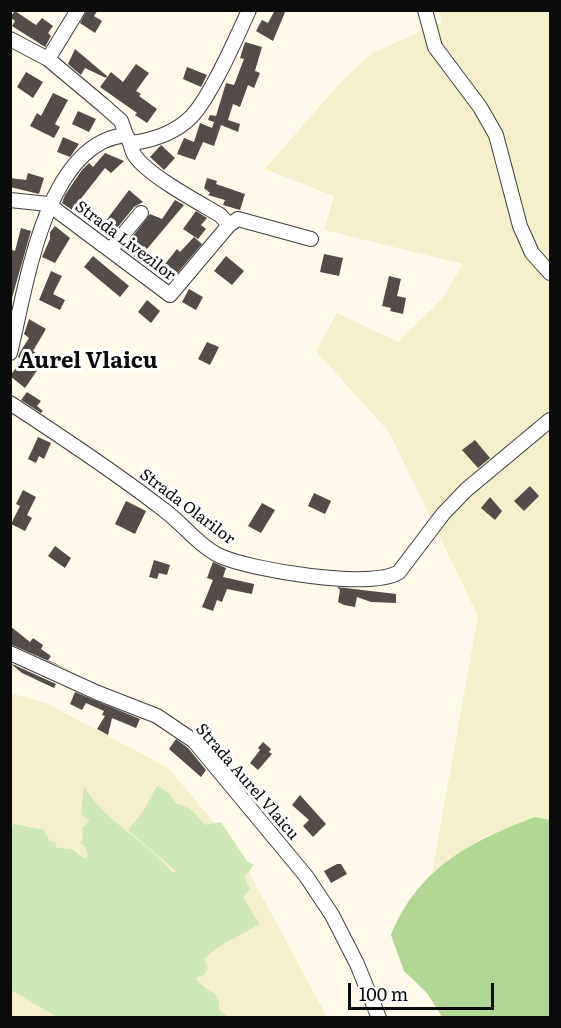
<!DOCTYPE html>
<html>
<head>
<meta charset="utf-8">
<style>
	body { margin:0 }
	#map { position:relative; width:561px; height:1028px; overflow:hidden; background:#fffae9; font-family:Literata,serif }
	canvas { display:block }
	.frame { position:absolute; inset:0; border:12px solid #0b0b0b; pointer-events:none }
	.scale { position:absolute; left:348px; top:983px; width:146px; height:27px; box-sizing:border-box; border:3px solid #0b0b0b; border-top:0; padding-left:8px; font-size:18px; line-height:21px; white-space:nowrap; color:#0b0b0b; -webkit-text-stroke:4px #fff; paint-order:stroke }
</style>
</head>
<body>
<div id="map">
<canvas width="561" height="1028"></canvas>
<div class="frame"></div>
<div class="scale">100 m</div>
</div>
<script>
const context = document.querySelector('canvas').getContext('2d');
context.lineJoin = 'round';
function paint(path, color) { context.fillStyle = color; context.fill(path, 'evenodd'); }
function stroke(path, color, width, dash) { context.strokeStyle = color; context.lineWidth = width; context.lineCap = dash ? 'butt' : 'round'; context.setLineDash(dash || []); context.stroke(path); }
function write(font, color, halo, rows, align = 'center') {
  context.font = font + ' Literata,serif'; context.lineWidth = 6; context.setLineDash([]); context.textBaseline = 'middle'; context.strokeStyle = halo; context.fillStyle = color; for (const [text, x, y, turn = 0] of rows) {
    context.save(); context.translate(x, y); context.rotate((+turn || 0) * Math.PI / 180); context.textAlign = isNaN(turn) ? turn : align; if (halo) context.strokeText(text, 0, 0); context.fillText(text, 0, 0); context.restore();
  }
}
paint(new Path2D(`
	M440 11H550V820L535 818 485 836 432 873 478 616 389 432 316 351 337 313 398 342 442 299 463 264 324 230 334 196 265 169 341 82 372 53 442 22Z
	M10 693 46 703 168 768 236 848 327 1017H11Z`), '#f3f0cb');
paint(new Path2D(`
	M157 786 170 794 175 803C190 807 195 813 205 825L221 822 247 861 254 865 244 877 250 889 243 897 259 924C240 936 220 943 204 959L208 968 204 975 196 978C204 992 221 989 219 1009L228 1017H57L11 990 12 827 14 824 43 830 50 841 55 842 57 848 71 849 85 859 88 856 86 848 80 843 83 838 82 828 90 821 81 814 84 787C108 825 146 840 173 873L176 871 128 830 143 812Z`), '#cee7b5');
paint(new Path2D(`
	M535 817 550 820V1017H442L427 993 404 971 391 935C418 868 471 841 535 817Z`), '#b2d794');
paint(new Path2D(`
	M87 10H98L94 16 102 21 95 33 80 23Z
	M275 10H286L273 41 256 31 262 20 268 23Z
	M15 11 36 25 42 18 53 26 48 33 51 36 45 47 12 26 15 21 10 17Z
	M245 42 262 47 255 71 260 73 254 88 248 85 240 107 233 104 228 120 240 124 238 132 221 125 214 146 203 142 195 160 177 154 184 138 194 142 200 123 212 128 214 122 208 120 210 115 216 116 226 83 234 85 244 59 240 58Z
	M75 49 107 76 106 78 85 68 81 75 68 64Z
	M136 64 149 73 136 91 141 94 139 96 157 109 147 123 135 115 137 113 100 87 111 72 123 82Z
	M187 67 207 75 201 87 183 79Z
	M26 72 43 82 33 98 17 87Z
	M53 93 68 100 55 124 60 127 54 138 30 126 37 113 41 116Z
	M78 111 96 119 89 132 72 124Z
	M63 137 79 144 70 157 57 152Z
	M161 145 175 158 164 170 150 157Z
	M105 153 124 161 111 173 105 168 72 210 62 203 65 195 82 170 89 163 93 167Z
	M28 173 44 178 39 194 10 187V178L26 180Z
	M207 178 217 181 216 184 245 194 240 210 223 205 225 200 208 195 210 193 204 188Z
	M129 190 143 202 134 207 109 238 99 230Z
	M175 200 184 205 147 249 144 246 135 257 123 249 150 214 162 219Z
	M196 211 207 218 201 225 206 229 198 239 183 229Z
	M55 226 70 238 55 263 42 257 50 239V232Z
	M21 228 31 231 10 305V249L15 251Z
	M194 237 202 244 169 283 157 274 177 249 180 252Z
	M324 254 343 258 339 276 320 272Z
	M93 256 129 286 120 297 84 267Z
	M226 256 244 271 232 285 214 271Z
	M51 271 62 276 53 294 65 300 60 310 39 300Z
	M389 276 401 279 397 296 406 298 403 314 390 311 391 308 382 306Z
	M189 289 203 297 196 310 182 302Z
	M147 300 160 311 151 323 138 312Z
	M29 319 46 329 33 351 45 359 25 388 10 376 22 360 18 357 20 352 29 338 24 334Z
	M207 342 219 347 210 365 198 359Z
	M27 392 41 401 37 406 43 411 41 413 21 400Z
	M38 437 51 443 44 459 39 456 36 463 28 459Z
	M475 440 490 458 478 468 462 450Z
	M530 486 539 496 524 511 514 501Z
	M23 490 36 497 27 515 32 518 25 531 11 524 20 506 16 504Z
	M314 493 331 501 325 514 308 506Z
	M490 497 502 511 495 520 481 508Z
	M126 501 146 511 135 534 115 524Z
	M262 503 275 510 261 533 248 526Z
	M55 546 71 558 65 568 48 556Z
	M154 560 170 565 167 575 159 573 157 579 149 577Z
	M213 562 226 568 223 577 254 584 252 594 227 589 222 602 217 600 213 611 202 607 213 580 207 578Z
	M337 587 396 594V603L371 602 357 597 355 607 344 605 338 602 340 590Z
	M10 626 30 642 33 638 43 645 41 649 51 656 48 660 71 671 10 644Z
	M10 663 56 684 54 688 22 673Z
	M75 692 140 719 136 728 112 718 108 735 97 729 105 716 102 715 104 711 86 703 82 710 70 704Z
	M176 739 188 748 206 770 201 777 169 749Z
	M263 742 271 749 269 752 272 754 258 770 250 763 260 750 258 748Z
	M300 795 326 824 313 837 303 826 309 820 292 805Z
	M337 864H341L347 874 331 883 324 871Z`), '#534c48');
const minor = new Path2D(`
	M425 10 435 47 480 107 496 135 520 226 532 253 550 273
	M10 39 48 59 103 105 121 121 126 135C44 143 26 290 10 353
	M48 59 78 10
	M132 143C154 140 175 133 191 117 210 98 237 37 249 10
	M10 200 48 204 170 295 229 225 220 215C198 202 149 176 135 156 131 150 131 142 126 135
	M229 225 238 219 311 239
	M111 249 141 213
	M10 403C62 437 115 472 164 510 183 524 199 546 220 556 251 570 371 590 399 572L443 514 466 490 550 420
	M10 653 98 693 157 716 194 741 306 876 332 915 357 964 379 1018`);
stroke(minor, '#3e3e3e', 16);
stroke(minor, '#fff', 14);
write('16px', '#0b0b0b', '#fff', [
	["Strada Livezilor",125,241,37],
	["Strada Olarilor",187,507,37],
	["Strada Aurel Vlaicu",247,782,49]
]);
write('bold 22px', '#0b0b0b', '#fff', [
	["Aurel Vlaicu",88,362]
]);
</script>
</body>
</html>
